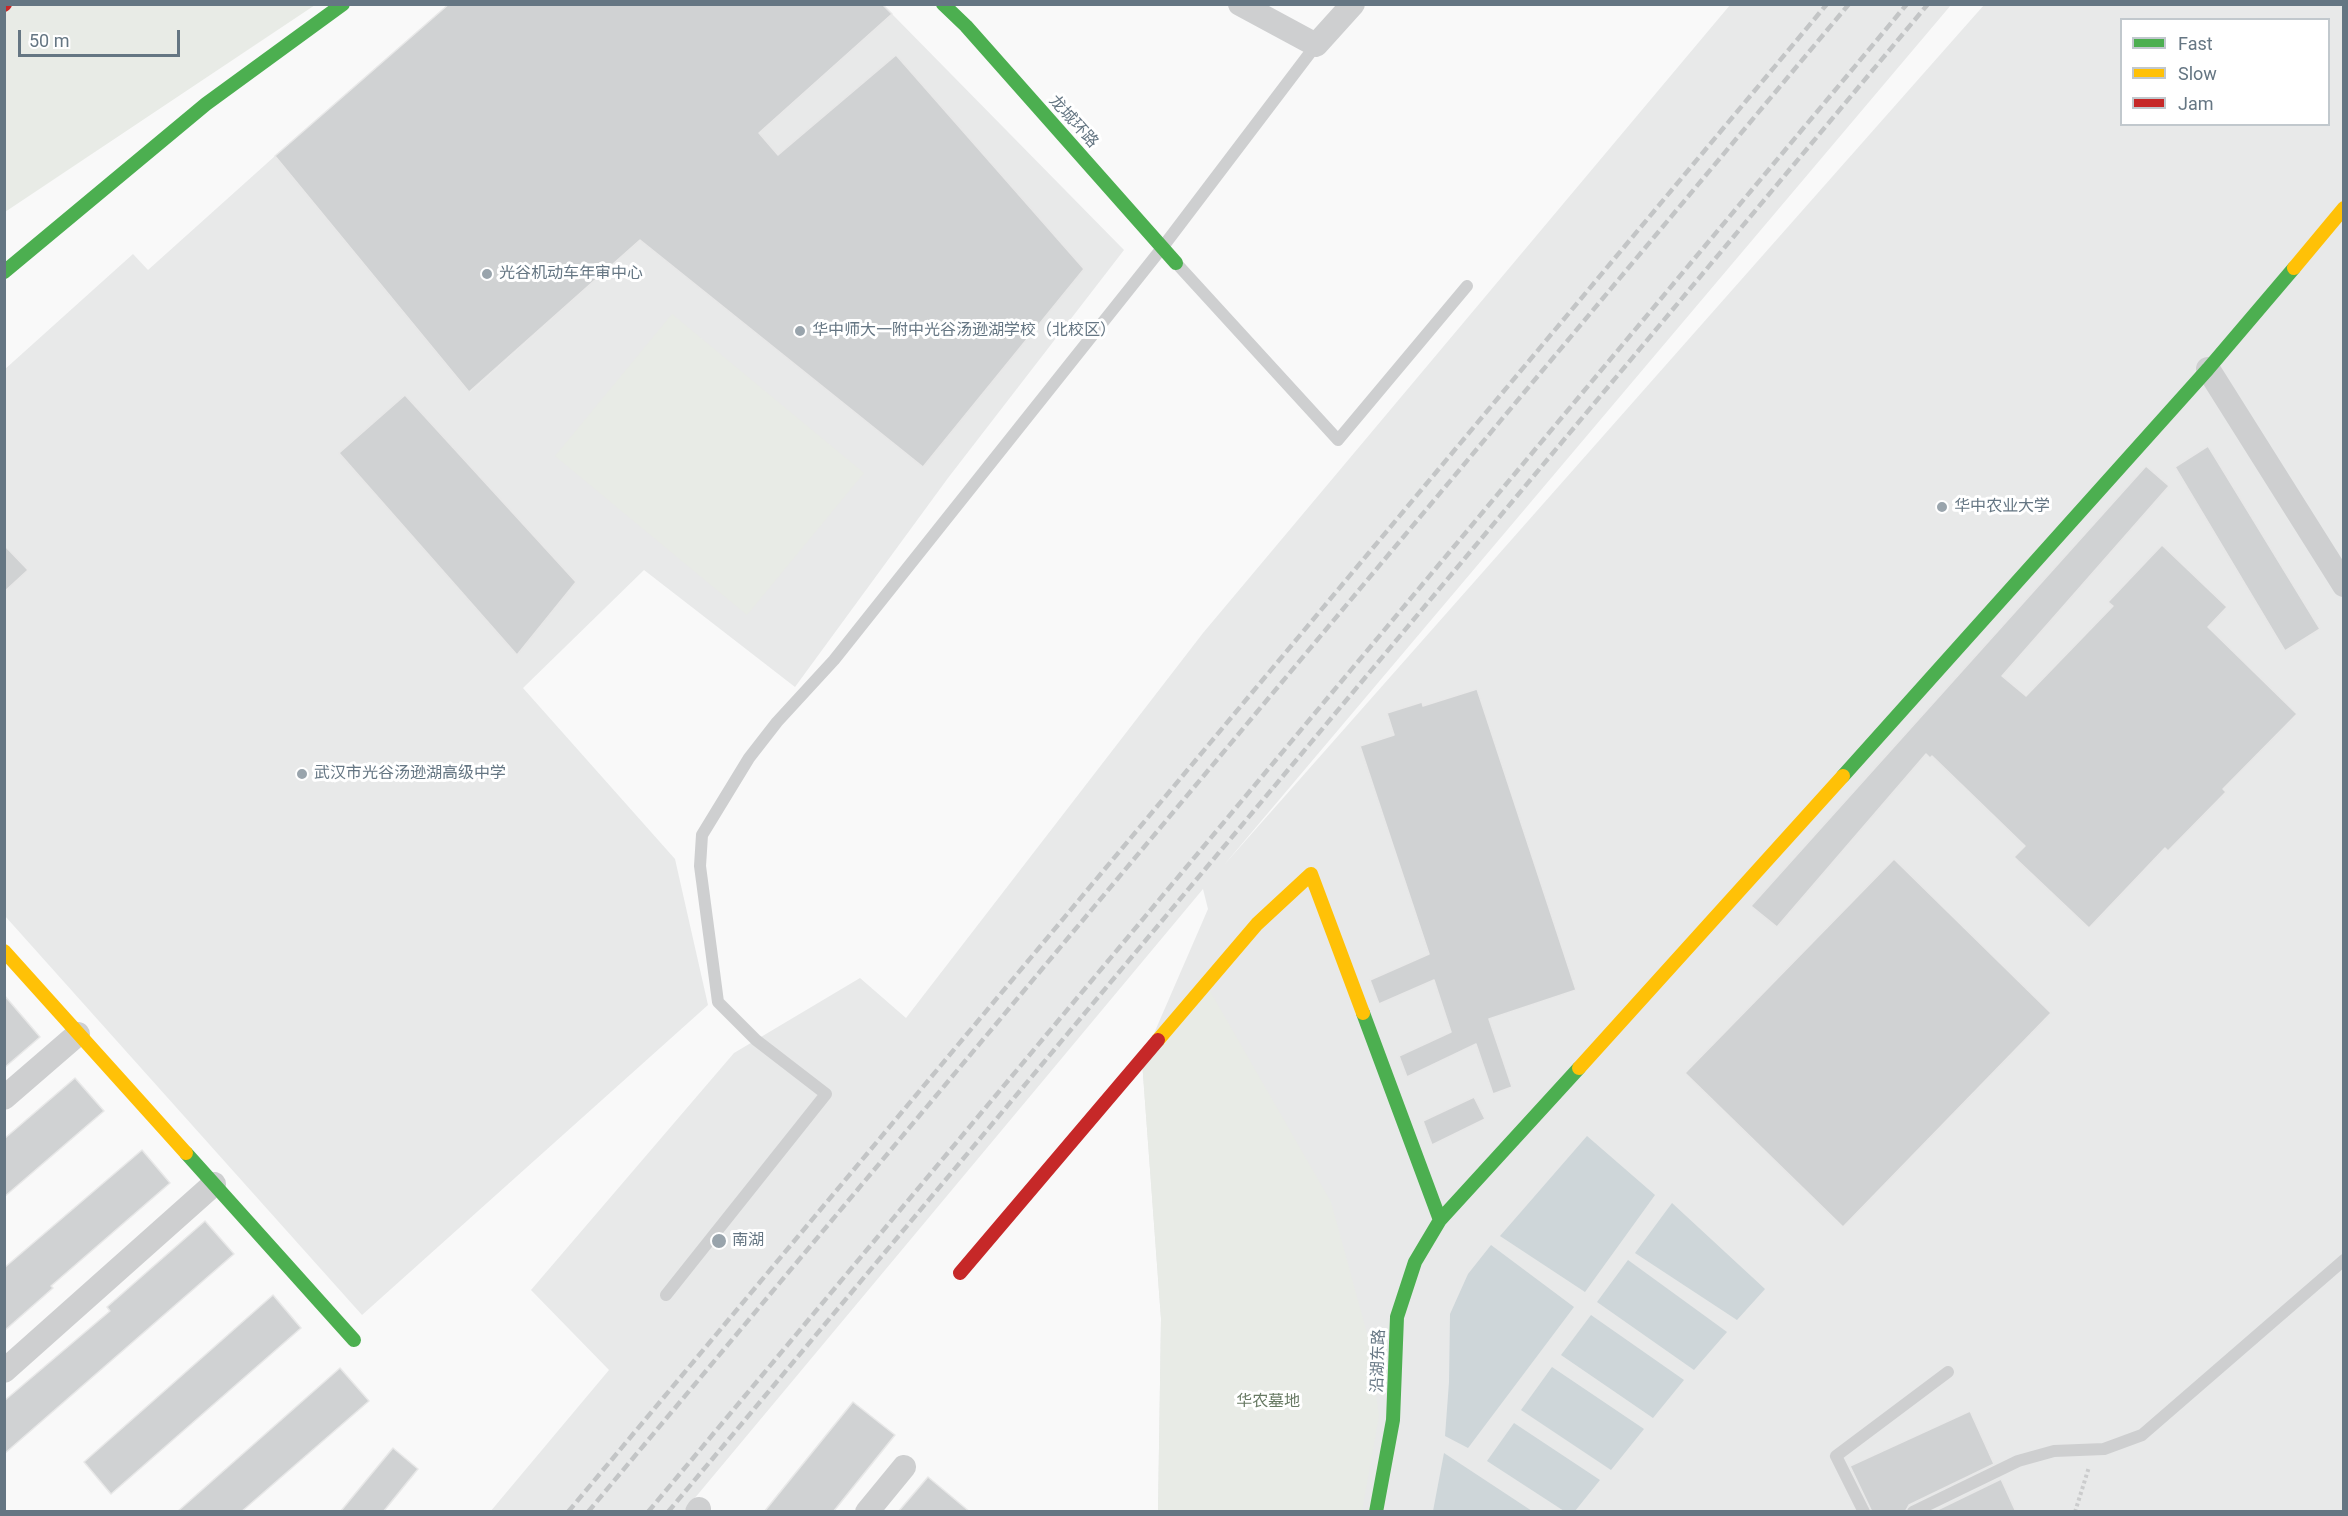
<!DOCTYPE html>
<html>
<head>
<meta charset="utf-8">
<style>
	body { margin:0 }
	#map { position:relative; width:2348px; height:1516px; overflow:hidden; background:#f9f9f9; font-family:Roboto,sans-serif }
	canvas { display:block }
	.frame { position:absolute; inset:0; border:6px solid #657683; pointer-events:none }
	.legend { position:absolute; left:2120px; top:18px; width:210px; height:108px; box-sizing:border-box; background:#fff; border:2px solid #c1c8cd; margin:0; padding:8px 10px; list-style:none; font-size:18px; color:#657683 }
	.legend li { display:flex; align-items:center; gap:12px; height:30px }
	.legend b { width:30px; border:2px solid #c1c8cd }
	.scale { position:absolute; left:18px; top:30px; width:162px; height:27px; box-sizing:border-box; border:3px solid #657683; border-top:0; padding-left:8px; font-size:18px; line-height:21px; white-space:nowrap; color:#657683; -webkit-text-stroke:4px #fff; paint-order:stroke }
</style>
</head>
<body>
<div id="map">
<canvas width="2348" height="1516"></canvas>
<div class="frame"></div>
<ul class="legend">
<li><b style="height:8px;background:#4caf50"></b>Fast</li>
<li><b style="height:8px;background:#ffc107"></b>Slow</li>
<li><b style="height:8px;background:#c62828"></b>Jam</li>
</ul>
<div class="scale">50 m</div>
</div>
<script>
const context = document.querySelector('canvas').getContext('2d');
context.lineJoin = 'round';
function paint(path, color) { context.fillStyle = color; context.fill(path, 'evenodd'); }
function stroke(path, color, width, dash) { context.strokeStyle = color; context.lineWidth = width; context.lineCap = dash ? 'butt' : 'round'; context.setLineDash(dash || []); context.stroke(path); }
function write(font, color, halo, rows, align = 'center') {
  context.font = font + ' Roboto,"Noto Sans SC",sans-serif'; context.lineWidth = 6; context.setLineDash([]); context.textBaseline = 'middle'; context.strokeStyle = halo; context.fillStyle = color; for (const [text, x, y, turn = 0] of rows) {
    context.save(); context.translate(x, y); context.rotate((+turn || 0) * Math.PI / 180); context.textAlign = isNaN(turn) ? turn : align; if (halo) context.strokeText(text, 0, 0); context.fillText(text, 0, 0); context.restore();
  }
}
paint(new Path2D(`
	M1730 5H1951L1224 865 1984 5H2343V1511H1158L1161 1319 1142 1061 1208 909 1203 889 684 1511 490 1512 609 1370 531 1290 734 1053 860 978 906 1018 1203 633ZM2122 20H2328V124H2122Z
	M892 14 1124 250 948 478 795 687 644 570 523 688 675 859 708 1005 362 1315 5 916 4 370 133 254 148 270 275 156 470 392Z`), '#e8e9e9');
paint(new Path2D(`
	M5 5H315L5 212Z
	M672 314 864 473 747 615 555 456Z
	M1202 977 1331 1202 1368 1337 1379 1416 1362 1511H1158L1161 1319 1142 1061Z`), '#e8ebe6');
paint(new Path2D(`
	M1587 1136 1655 1195 1585 1292 1500 1236Z
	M1672 1203 1765 1289 1737 1320 1635 1253Z
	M1491 1245 1574 1307 1468 1448 1445 1436 1449 1382 1450 1314 1468 1274Z
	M1628 1260 1727 1332 1694 1370 1597 1302Z
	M1591 1315 1684 1380 1653 1418 1561 1355Z
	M1552 1367 1644 1429 1611 1470 1521 1410Z
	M1514 1423 1600 1480 1575 1511H1564L1487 1461Z
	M1444 1453 1532 1511H1433Z`), '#ced6d9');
const building = new Path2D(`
	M449 4H882L892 14 759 133 778 155 896 55 1084 269 923 467 640 240 469 392 275 156Z
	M405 395 576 582 517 655 339 453Z
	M2208 446 2320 629 2285 651 2175 467Z
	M2146 466 2169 486 2002 676 2026 696 2113 606 2108 602 2162 545 2227 607 2208 627 2297 714 2223 789 2226 792 2168 851 2165 848 2089 928 2014 857 2025 846 1932 756 1930 758 1926 754 1777 927 1751 906Z
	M4 545 28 570 4 592Z
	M1477 689 1576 990 1489 1019 1512 1087 1493 1094 1476 1044 1407 1077 1399 1056 1451 1032 1434 980 1379 1004 1370 980 1429 954 1360 746 1394 735 1387 713 1422 702 1423 706Z
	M1894 859 2051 1013 1843 1227 1685 1073Z
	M4 995 40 1037 4 1068Z
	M75 1078 104 1111 4 1197V1139Z
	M1474 1097 1485 1119 1432 1145 1423 1121Z
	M142 1150 170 1183 51 1286 53 1288 4 1331V1268Z
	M205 1221 234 1254 4 1454V1401L110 1311 107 1307Z
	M273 1295 301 1328 111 1494 84 1462Z
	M340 1368 369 1401 241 1512H177Z
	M853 1402 895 1435 833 1512H764Z
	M1970 1411 1994 1464 1909 1505 1905 1512H1872L1850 1466Z
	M393 1448 418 1469 383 1512H340Z
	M928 1477 970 1512H898Z
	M2001 1479 2016 1512H1933Z`);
paint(building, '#d0d2d3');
stroke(building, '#e8e8e8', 1.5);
stroke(new Path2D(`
	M2075 1512 2089 1467`), '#cbcccd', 4, [3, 3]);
stroke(new Path2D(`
	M1177 264 1338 440 1467 286
	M666 1295 826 1094 756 1040 718 1002 700 866 702 835 749 758 777 722 834 660 1162 248 1316 45
	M1864 1512 1836 1456 1948 1372
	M1913 1512 2018 1461 2054 1451 2104 1449 2142 1435 2344 1260`), '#cecfd0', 12);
stroke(new Path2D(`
	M1240 4 1316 45 1353 4
	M2208 369 2344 585
	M4 1098 78 1034
	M4 1371 214 1184
	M697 1512 699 1509
	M867 1512 904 1467`), '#cecfd0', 24);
stroke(new Path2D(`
	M943 4 966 26 1176 263
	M4 272 206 104 343 4
	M1843 776 2208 369 2294 268
	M1363 1013 1440 1220
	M186 1153 354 1340
	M1376 1512 1393 1420 1397 1317 1415 1262 1440 1220 1579 1068`), '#4caf50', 14);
stroke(new Path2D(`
	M2294 268 2344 208
	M4 951 186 1153
	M1158 1040 1257 924 1311 874 1363 1013
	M1579 1068 1843 776`), '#ffc107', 14);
stroke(new Path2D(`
	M4 5 5 4
	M960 1273 1158 1040`), '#c62828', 14);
stroke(new Path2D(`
	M568 1512 1827 4
	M588 1512 1849 4
	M648 1512 1907 4
	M668 1512 1928 4`), '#c3c5c6', 4.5, [9, 4.5]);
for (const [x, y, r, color] of [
	[487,274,6,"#99a4ac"],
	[800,331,6,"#99a4ac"],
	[1942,507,6,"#99a4ac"],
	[302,774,6,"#99a4ac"],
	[719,1241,8,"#99a4ac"]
]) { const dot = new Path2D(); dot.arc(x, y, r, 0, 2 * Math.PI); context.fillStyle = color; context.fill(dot); stroke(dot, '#fff', 2); }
write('16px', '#657683', '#fff', [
	["龙城环路",1073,122,48],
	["沿湖东路",1379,1361,-88]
]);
write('16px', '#657683', '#fff', [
	["光谷机动车年审中心",499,274],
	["华中师大一附中光谷汤逊湖学校（北校区）",812,331],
	["华中农业大学",1954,507],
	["武汉市光谷汤逊湖高级中学",314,774],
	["南湖",732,1241]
], 'left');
write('16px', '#687a64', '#fff', [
	["华农墓地",1268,1402]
]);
</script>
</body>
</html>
